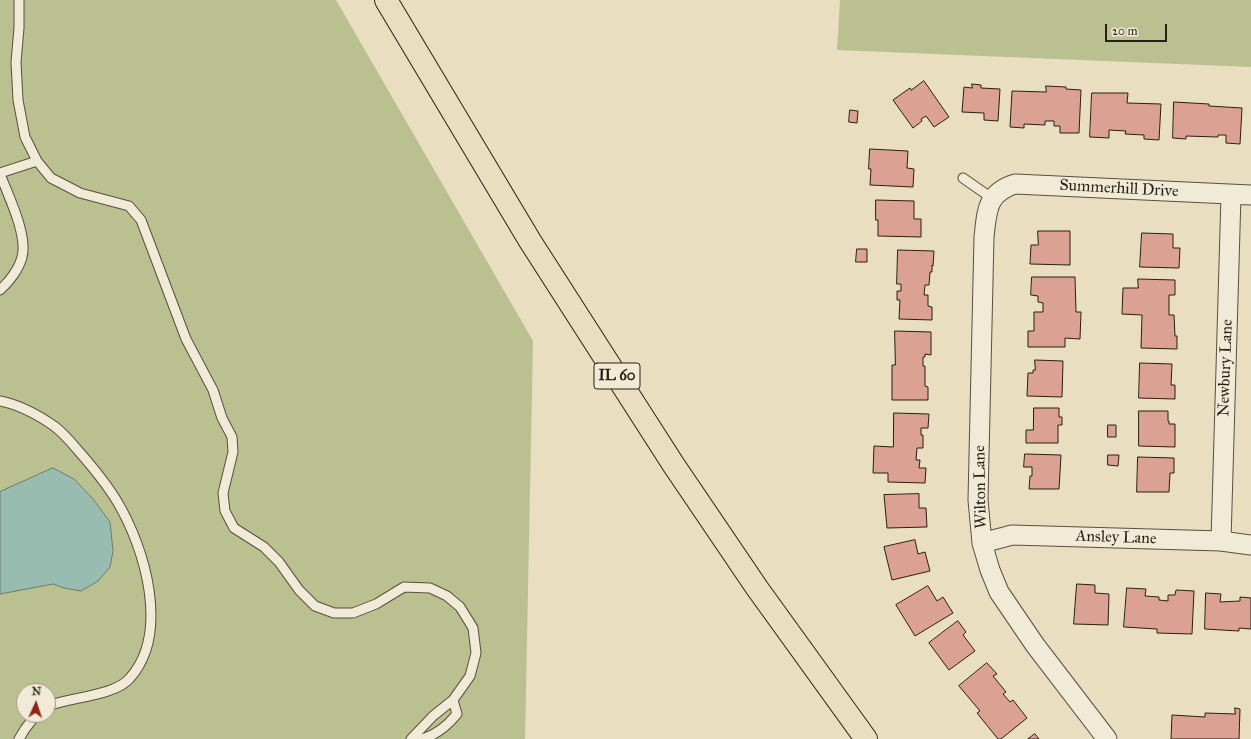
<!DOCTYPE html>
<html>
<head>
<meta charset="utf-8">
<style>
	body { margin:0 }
	#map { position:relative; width:1251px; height:739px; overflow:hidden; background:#e9dec0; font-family:"IM FELL Great Primer",serif }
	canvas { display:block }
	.north { position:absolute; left:16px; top:683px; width:40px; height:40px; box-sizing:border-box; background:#f1ead6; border:1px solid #a19989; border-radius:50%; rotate:3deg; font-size:11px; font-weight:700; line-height:16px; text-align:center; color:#281f15 }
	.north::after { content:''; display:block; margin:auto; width:14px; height:18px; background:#8f2418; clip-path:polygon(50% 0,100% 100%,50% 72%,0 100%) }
	.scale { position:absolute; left:1105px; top:24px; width:62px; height:18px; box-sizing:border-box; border:2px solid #281f15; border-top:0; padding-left:5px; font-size:12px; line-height:14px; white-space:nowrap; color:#281f15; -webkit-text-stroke:3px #f1ead6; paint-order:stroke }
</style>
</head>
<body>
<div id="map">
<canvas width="1251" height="739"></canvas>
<div class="north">N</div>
<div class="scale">20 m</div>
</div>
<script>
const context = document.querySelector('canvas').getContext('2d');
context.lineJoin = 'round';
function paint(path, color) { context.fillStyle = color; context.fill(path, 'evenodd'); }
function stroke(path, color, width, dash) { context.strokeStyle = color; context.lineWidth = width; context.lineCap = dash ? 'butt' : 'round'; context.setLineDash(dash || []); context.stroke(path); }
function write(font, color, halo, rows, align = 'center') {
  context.font = font + ' "IM FELL Great Primer",serif'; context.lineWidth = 3; context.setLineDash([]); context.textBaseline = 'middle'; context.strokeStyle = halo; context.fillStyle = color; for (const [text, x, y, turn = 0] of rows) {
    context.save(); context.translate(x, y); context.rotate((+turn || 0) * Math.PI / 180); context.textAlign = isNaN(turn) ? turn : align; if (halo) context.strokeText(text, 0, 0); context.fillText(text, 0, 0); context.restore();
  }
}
paint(new Path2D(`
	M0 0H336L533 341 525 739H0ZM24 691H48V715H24Z
	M840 0H1251V67L837 50Z`), '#bac090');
const water = new Path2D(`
	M53 468 74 479 93 499 110 522 113 551 110 567 98 581 81 591 64 588 53 584 0 594V492Z`);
paint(water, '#98bcaf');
stroke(water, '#6b7d71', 1);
const building = new Path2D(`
	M924 81 949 117 934 127 926 116 921 119 922 121 913 128 893 100 910 88 911 90Z
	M972 84 981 85V88L1000 89 998 121 984 120V113L962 112 964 87 972 88Z
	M1046 86 1066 87V89L1081 90 1079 133H1060V126H1054V121H1045V125L1024 124V128L1010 127 1012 91 1046 92Z
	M1092 93H1128L1127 103 1161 104 1159 140 1144 139V135L1125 134 1126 131 1109 130V138L1090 137Z
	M1174 102 1209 104V106L1242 108 1240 144 1226 143V135H1218V137L1186 136V139L1173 138Z
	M850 110 858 111 857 123 849 122Z
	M870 149 908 151 907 168 914 169 913 187 870 185 871 169H869Z
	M876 200 914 201V219H921V237L878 236V220H876Z
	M1038 231H1070V265L1030 264 1031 245H1038Z
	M1142 233 1173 234V248H1180L1179 268 1140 267Z
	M857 249H867V262H856Z
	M898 250 934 251 933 266 932 265V272H930L929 285H925L924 295H928V306L932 307V320L899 319 900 300H897V291H901V284H897Z
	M1032 277H1075L1076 312H1081L1080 339 1065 338V347H1028V331H1034V312H1043V303L1038 302V296L1031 295Z
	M1138 279 1175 280V295H1169V315H1174L1175 336H1177V349L1141 348 1142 315 1122 314 1123 288H1138Z
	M895 331 931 332V355L925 354V357H923V366H925V386L928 387V400H892V365H895Z
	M1035 360 1063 361 1062 397 1027 396 1028 373H1033V370H1035Z
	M1140 363 1172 364 1171 385H1175V399L1139 398Z
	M1034 408H1059V417H1062V425H1058V443H1026V430H1033Z
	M1139 411H1168V421H1169V424H1175V447L1139 446Z
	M894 413 929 414 928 428H921V435H923V448H917L916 460H920L919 468H926L925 483 888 482V473H873L874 446 893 447Z
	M1108 425H1116V437H1108Z
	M1025 454 1061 455 1059 489H1029L1030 476H1032V467H1024Z
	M1108 455H1119L1118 466 1108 465Z
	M1138 457 1174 458V473H1170L1169 492H1137Z
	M919 494V508H926L927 527 887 528 884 495Z
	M915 540 918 554 925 552 930 571 892 580 884 547Z
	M1077 584 1095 585V593L1109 594 1108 625 1074 624Z
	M928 586 937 601 943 597 953 613 915 636 896 605Z
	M1127 588 1146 589 1145 596 1159 597V600L1168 601V595H1175L1176 590 1194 591 1192 634 1157 633V629L1124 627Z
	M1206 593 1221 594 1220 602 1240 601V597L1251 598V629L1239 628V631L1205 629Z
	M958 621 966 632 963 635 975 651 949 670 929 643Z
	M987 663 997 674 993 676 1006 692 1003 694 1010 702 1013 700 1027 718 1001 739H998L977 713 980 711 959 686Z
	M1235 708 1240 709 1239 739H1171L1172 715 1205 717V713L1235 714Z
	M1035 734 1039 739H1028Z`);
paint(building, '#dba193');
stroke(building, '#281f15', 1);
const service = new Path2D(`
	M19 0V28L16 62 18 100 25 137 37 161 51 178 80 193 129 206 141 220 186 339 213 390 222 418 232 437 233 452 223 493 225 511 234 528 264 547 279 562 299 590 315 606 334 613H353L376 604 404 587 430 588 447 596 460 607 473 628 476 653 470 676 453 700 433 716 411 739
	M0 173 37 161
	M0 174C8 195 28 235 22 257 19 269 9 282 0 290
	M963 178 993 199
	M0 401C20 405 38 415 54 426 65 434 74 446 82 455 95 470 108 486 118 503 145 549 170 633 130 678 115 696 71 697 48 706
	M19 739 25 729 36 715
	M422 739C436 735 448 725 457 714L453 700`);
const minor = new Path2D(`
	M1221 541 1231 195
	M982 543 1012 535 1221 541 1251 545
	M1107 739 1035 645 999 592 990 570 982 543 978 500 984 237C987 212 986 193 1015 184L1251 195`);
const primary = new Path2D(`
	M386 0 530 241 673 464 757 588 866 739`);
stroke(service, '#584f40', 11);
stroke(minor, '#584f40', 21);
stroke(primary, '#281f15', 24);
stroke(service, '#f1ead6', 9);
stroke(minor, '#f1ead6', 19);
stroke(primary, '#e9dec0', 22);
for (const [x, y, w] of [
	[617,376,46]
]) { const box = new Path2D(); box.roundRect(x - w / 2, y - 13, w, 26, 3); context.fillStyle = '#f1ead6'; context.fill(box); stroke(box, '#281f15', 1); }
write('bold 15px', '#281f15', null, [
	["IL 60",617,376]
]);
write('16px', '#281f15', '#f1ead6', [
	["Summerhill Drive",1119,189,3],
	["Newbury Lane",1226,368,-88],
	["Wilton Lane",981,487,-91],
	["Ansley Lane",1116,538,2]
]);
</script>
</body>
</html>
